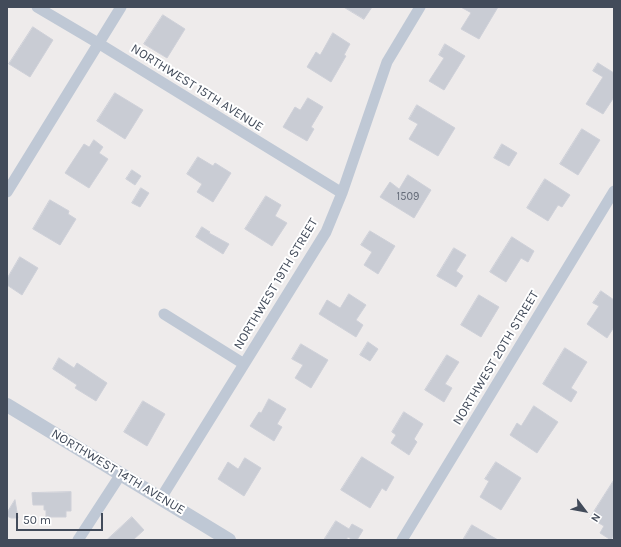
<!DOCTYPE html>
<html>
<head>
<meta charset="utf-8">
<style>
	body { margin:0 }
	#map { position:relative; width:621px; height:547px; overflow:hidden; background:#eeebeb; font-family:Karla,sans-serif }
	canvas { display:block }
	.frame { position:absolute; inset:0; border:8px solid #424b5a; pointer-events:none }
	.north { position:absolute; left:565px; top:491px; width:40px; height:40px; -webkit-text-stroke:3px #fff; paint-order:stroke; rotate:122deg; font-size:11px; font-weight:700; line-height:16px; text-align:center; color:#424b5a }
	.north::after { content:''; display:block; margin:auto; width:14px; height:18px; background:#424b5a; clip-path:polygon(50% 0,100% 100%,50% 72%,0 100%) }
	.scale { position:absolute; left:16px; top:513px; width:87px; height:18px; box-sizing:border-box; border:2px solid #424b5a; border-top:0; padding-left:5px; font-size:12px; line-height:14px; white-space:nowrap; color:#424b5a; -webkit-text-stroke:3px #fff; paint-order:stroke }
</style>
</head>
<body>
<div id="map">
<canvas width="621" height="547"></canvas>
<div class="frame"></div>
<div class="north">N</div>
<div class="scale">50 m</div>
</div>
<script>
const context = document.querySelector('canvas').getContext('2d');
context.lineJoin = 'round';
function paint(path, color) { context.fillStyle = color; context.fill(path, 'evenodd'); }
function stroke(path, color, width, dash) { context.strokeStyle = color; context.lineWidth = width; context.lineCap = dash ? 'butt' : 'round'; context.setLineDash(dash || []); context.stroke(path); }
function write(font, color, halo, rows, align = 'center') {
  context.font = font + ' Karla,sans-serif'; context.lineWidth = 4; context.setLineDash([]); context.textBaseline = 'middle'; context.strokeStyle = halo; context.fillStyle = color; for (const [text, x, y, turn = 0] of rows) {
    context.save(); context.translate(x, y); context.rotate((+turn || 0) * Math.PI / 180); context.textAlign = isNaN(turn) ? turn : align; if (halo) context.strokeText(text, 0, 0); context.fillText(text, 0, 0); context.restore();
  }
}
const building = new Path2D(`
	M344 7H372L364 19Z
	M461 7H498L479 39 461 29 471 13Z
	M163 15 185 29 167 58 144 44Z
	M33 27 53 40 30 77 9 64Z
	M333 33 350 44 344 55 346 56 331 82 307 67 316 52 320 55Z
	M445 44 465 56 444 90 429 81 444 58 439 55Z
	M598 63 614 73V97L603 114 586 104 603 77 593 71Z
	M115 93 143 110 125 139 97 121Z
	M308 98 323 107 311 127 314 129 307 141 283 127 295 107 300 110Z
	M417 105 455 128 438 156 409 139 418 124 409 119Z
	M582 129 600 140 578 175 560 164Z
	M94 140 103 147 99 153 108 159 89 188 65 173 84 144 89 147Z
	M502 144 517 153 509 166 494 158Z
	M198 157 213 166 215 163 231 173 213 202 197 192 202 184 187 174Z
	M132 170 141 176 135 185 126 179Z
	M408 175 431 190 414 218 380 197 390 182 399 189Z
	M545 179 570 195 562 207 558 205 548 221 527 208Z
	M141 188 149 193 140 207 132 203Z
	M266 196 281 205 275 216 287 223 272 246 245 229Z
	M50 200 69 211 68 214 76 219 60 245 33 229Z
	M202 227 210 232 209 233 229 244 223 254 196 237Z
	M370 231 395 246 378 274 364 265 372 252 361 245Z
	M512 237 534 251 528 262 521 258 506 282 490 272Z
	M454 248 466 255 456 271 463 276 456 287 437 276Z
	M20 257 38 268 22 295 7 285V279Z
	M601 291 614 300V327L607 338 587 324 599 306 593 303Z
	M349 294 366 305 356 320 363 325 356 337 319 314 327 300 340 308Z
	M479 295 499 307 481 337 461 325Z
	M368 342 378 349 370 361 360 355Z
	M301 344 328 360 311 388 295 378 303 365 292 359Z
	M565 348 587 362 571 388 577 392 571 402 543 384Z
	M447 355 459 362 445 384 452 388 444 402 425 390Z
	M59 358 74 368 77 363 107 383 96 401 75 388 77 385 53 369Z
	M269 399 286 409 277 424 282 427 274 441 250 426 259 412 261 413Z
	M143 401 165 414 147 446 124 432Z
	M534 406 558 422 537 453 510 435 517 423 521 426Z
	M404 412 423 424 414 439 417 442 409 455 391 443 396 435 392 432Z
	M362 457 394 477 386 491 382 488 370 508 341 490Z
	M245 458 261 468 244 496 218 479 228 462 238 469Z
	M496 462 521 478 501 510 480 497 489 481 485 479Z
	M614 480V534L611 540 600 533 604 526 590 518Z
	M71 492V511H66V517H46V510H44V505H33L32 493Z
	M15 500 18 518H11L7 516V513Z
	M132 517 144 530 133 540H107Z
	M336 521 349 529 352 524 363 530 357 540H353L348 537 346 540H324Z
	M472 525 498 540H463Z`);
paint(building, '#c9ccd4');
stroke(building, '#ced0d8', 1);
stroke(new Path2D(`
	M37 7 98 43 342 193
	M7 192 121 7
	M164 314 244 364
	M161 498 326 232 342 193 387 62 420 7
	M78 540 121 474
	M402 540 614 191`), '#bfc8d5', 11);
stroke(new Path2D(`
	M7 405 229 540`), '#bfc8d5', 14);
write('11px', '#646b78', null, [
	["1509",408,197]
]);
write('13px', '#424b5a', '#fff', [
	["NORTHWEST 15TH AVENUE",197,88,32],
	["NORTHWEST 19TH STREET",276,284,-59],
	["NORTHWEST 20TH STREET",496,358,-59],
	["NORTHWEST 14TH AVENUE",118,472,31]
]);
</script>
</body>
</html>
